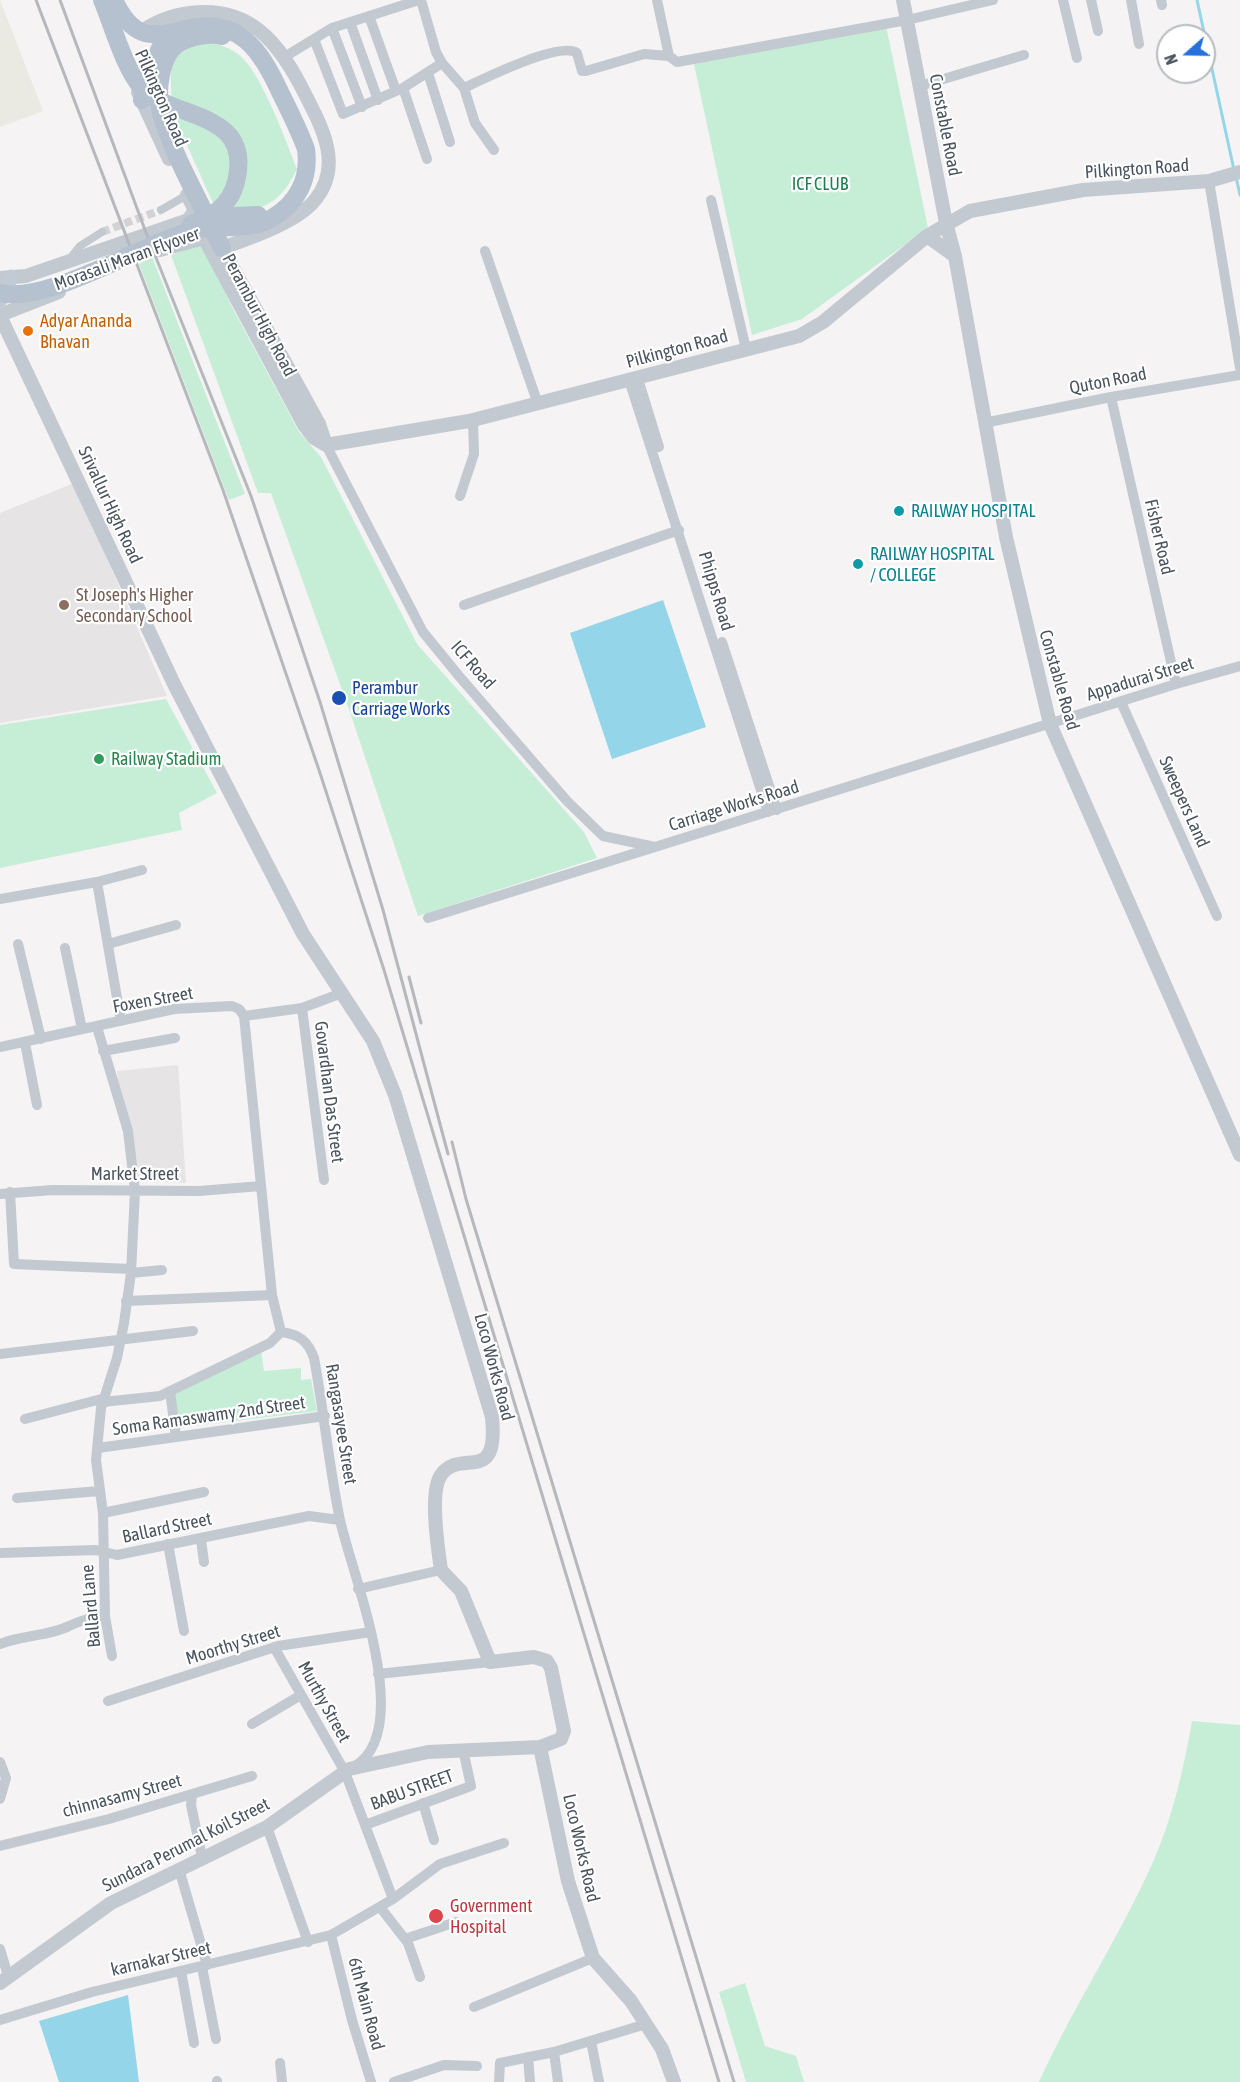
<!DOCTYPE html>
<html>
<head>
<meta charset="utf-8">
<style>
	body { margin:0 }
	#map { position:relative; width:1240px; height:2082px; overflow:hidden; background:#f5f3f3; font-family:"Asap Condensed",sans-serif }
	canvas { display:block }
	.north { position:absolute; left:1156px; top:24px; width:60px; height:60px; box-sizing:border-box; background:#fff; border:2px solid #b7bbbf; border-radius:50%; rotate:250deg; font-size:16px; font-weight:700; line-height:24px; text-align:center; color:#4b5560 }
	.north::after { content:''; display:block; margin:auto; width:21px; height:27px; background:#2670dc; clip-path:polygon(50% 0,100% 100%,50% 72%,0 100%) }
</style>
</head>
<body>
<div id="map">
<canvas width="1240" height="2082"></canvas>
<div class="north">N</div>
</div>
<script>
const context = document.querySelector('canvas').getContext('2d');
context.lineJoin = 'round';
function paint(path, color) { context.fillStyle = color; context.fill(path, 'evenodd'); }
function stroke(path, color, width, dash) { context.strokeStyle = color; context.lineWidth = width; context.lineCap = dash ? 'butt' : 'round'; context.setLineDash(dash || []); context.stroke(path); }
function write(font, color, halo, rows, align = 'center') {
  context.font = font + ' "Asap Condensed",sans-serif'; context.lineWidth = 4.5; context.setLineDash([]); context.textBaseline = 'middle'; context.strokeStyle = halo; context.fillStyle = color; for (const [text, x, y, turn = 0] of rows) {
    context.save(); context.translate(x, y); context.rotate((+turn || 0) * Math.PI / 180); context.textAlign = isNaN(turn) ? turn : align; if (halo) context.strokeText(text, 0, 0); context.fillText(text, 0, 0); context.restore();
  }
}
paint(new Path2D(`
	M0 0 43 111 0 127Z`), '#eae9e2');
paint(new Path2D(`
	M74 483 167 696 0 723V513Z
	M178 1065 186 1183 129 1181 117 1071Z`), '#e6e4e5');
paint(new Path2D(`
	M885 21 928 228 802 319 752 335 694 64Z
	M199 42C213 43 226 45 238 54 261 71 286 141 297 169 277 210 260 210 217 212L172 112 170 59Z
	M203 243 231 305 299 432 321 457 417 644 584 832 597 858 418 916 350 712 271 493H258L171 255Z
	M152 257 245 494 229 500 139 264Z
	M166 699 217 793 179 813 182 830 0 868V725Z
	M261 1350 264 1371 301 1368V1380L311 1379 317 1411 177 1428 172 1396Z
	M1192 1721 1240 1725V2082H1039C1073 2007 1119 1938 1153 1862 1172 1819 1184 1768 1192 1721Z
	M745 1983 765 2046 796 2056 804 2082H746L719 1992Z`), '#c6eed7');
paint(new Path2D(`
	M663 600 706 727 612 759 570 633Z
	M128 1995 139 2082H59L39 2021Z`), '#95d5e9');
stroke(new Path2D(`
	M1197 0 1234 170
	M1236 177 1240 195`), '#95d5e9', 3);
stroke(new Path2D(`
	M102 232 161 210`), '#d3d3d6', 8, [8, 4]);
stroke(new Path2D(`
	M161 210 187 195
	M69 260 80 246 102 232`), '#c2c9d1', 8);
stroke(new Path2D(`
	M421 0 436 52 442 63 464 88 475 123 494 150
	M657 0 669 56 677 62 907 20 993 0
	M1063 0 1077 58
	M1091 0 1098 31
	M1131 0 1139 44
	M1161 0 1162 5
	M369 16 396 91
	M350 22 378 100
	M332 28 362 107
	M314 39 343 114 403 88
	M286 56 332 28 419 0
	M428 73 450 142
	M920 86 1024 55
	M464 88C483 79 560 41 577 53L582 71H586L644 54 669 56
	M427 159 403 88 442 63
	M1209 181 1240 368
	M711 200 746 349
	M485 251 538 404
	M638 379 659 447
	M629 380 768 812
	M1111 397 1176 684
	M984 423 1111 397 1240 375
	M326 445 423 632 459 676 567 801 603 836 655 847
	M460 496 474 454 473 420
	M464 605 679 530
	M722 642 777 810
	M1121 702 1217 916
	M97 882 121 1021
	M0 899 97 882 142 870
	M428 918 1176 684 1240 666
	M18 944 41 1039
	M108 944 176 925
	M65 948 82 1029
	M302 1008 324 1180
	M244 1016 272 1295 281 1332C299 1334 308 1341 314 1358 324 1412 329 1467 340 1520 352 1575 416 1729 355 1766
	M97 1027 128 1131 135 1191 131 1273 124 1323 117 1358 101 1408 96 1460 103 1513 105 1616 112 1656
	M25 1043 37 1105
	M0 1047 174 1009 232 1006 239 1009 244 1016 302 1008 342 993
	M103 1051 175 1038
	M10 1192 14 1264 131 1269
	M0 1194 53 1190 199 1191 261 1186
	M131 1273 162 1270
	M126 1301 272 1295
	M0 1354 193 1331
	M170 1391 176 1437
	M103 1402 160 1396 270 1343 281 1332
	M25 1419 105 1398
	M98 1448 325 1416
	M17 1498 99 1491
	M103 1513 204 1492
	M201 1540 204 1562
	M168 1544 184 1631
	M0 1553 96 1550 117 1555 309 1516 340 1520
	M358 1589 441 1570
	M0 1644C22 1635 50 1636 69 1626 82 1620 91 1617 105 1616
	M378 1674 490 1662
	M108 1701 278 1646 371 1632
	M252 1724 301 1695
	M0 1762 6 1778 0 1799
	M192 1795 191 1805 202 1857
	M423 1803 434 1840
	M365 1825 471 1786 463 1750
	M267 1827 308 1942
	M0 1846 109 1819 252 1776
	M179 1869 207 1965
	M393 1899 440 1864 504 1843
	M380 1907 408 1943 420 1977
	M331 1935 352 2020 371 2082
	M405 1939 456 1922
	M0 1949 8 1976
	M202 1967 216 2039
	M181 1971 194 2043
	M474 2007 593 1958
	M0 2020 92 1992 331 1935 393 1899 345 1772 274 1647
	M591 2041 599 2082
	M528 2057 530 2082
	M280 2063 282 2082
	M217 2081V2082
	M394 2082 444 2065 477 2066
	M499 2082 500 2063 554 2052
	M558 2082 554 2052 646 2024`), '#c2c9d1', 10);
stroke(new Path2D(`
	M903 0 946 223 955 256 1006 537 1050 724 1240 1155
	M141 32C152 23 164 19 178 15 249 0 280 43 307 98 324 131 342 167 315 200 298 222 248 239 222 248
	M138 92 169 159
	M927 236 955 256
	M204 238 304 425 314 438 326 445 469 421 799 336 823 322 927 236 970 211 1083 190 1209 181 1240 172
	M222 248 319 424 326 445
	M160 250 204 238 210 241
	M0 278 26 276 188 220 195 210 187 195
	M0 315 59 292
	M0 316 175 686 303 934 373 1041 395 1095 492 1417C499 1487 461 1447 441 1475 429 1492 438 1549 441 1570L461 1591 490 1662 534 1657 547 1661 551 1668 564 1731 561 1739 540 1747 568 1881 593 1958 631 2001 662 2049 674 2082
	M0 1983 111 1903 267 1827 349 1769 428 1752 540 1747`), '#c2c9d1', 14);
stroke(new Path2D(`
	M0 300 11 277`), '#c2cad5', 15);
stroke(new Path2D(`
	M114 0C131 36 149 40 185 29
	M222 36C208 33 194 36 181 42 160 52 156 92 161 113 172 154 204 209 222 248
	M142 100 148 75 161 46
	M212 217 258 215`), '#b5c1cf', 18);
stroke(new Path2D(`
	M36 0 223 490 319 770 384 970 719 2082
	M60 0 145 230 251 496 320 702 383 910 448 1154
	M409 977 421 1023
	M452 1142 466 1199 734 2082`), '#b5b8bc', 3);
stroke(new Path2D(`
	M102 0C113 26 124 68 142 88 171 120 254 109 236 182 230 206 212 217 191 224
	M0 293C50 304 143 242 195 230 220 224 249 232 272 218 298 203 310 178 306 149 299 130 290 112 281 94 261 51 240 16 185 29`), '#b5c1cf', 18);
for (const [x, y, r, color] of [
	[28,331,6,"#e8710a"],
	[899,511,6,"#0f9aa8"],
	[858,564,6,"#0f9aa8"],
	[64,605,6,"#8d6e63"],
	[339,698,8,"#1a4fb4"],
	[99,759,6,"#2e9e5b"],
	[436,1916,8,"#e0444e"]
]) { const dot = new Path2D(); dot.arc(x, y, r, 0, 2 * Math.PI); context.fillStyle = color; context.fill(dot); stroke(dot, '#fff', 2); }
write('18px', '#4b5560', '#fff', [
	["Pilkington Road",161,98,66],
	["Constable Road",945,125,79],
	["Pilkington Road",1137,169,-4],
	["Morasali Maran Flyover",127,259,-20],
	["Perambur High Road",259,315,62],
	["Pilkington Road",677,349,-15],
	["Quton Road",1108,381,-11],
	["Srivallur High Road",110,505,65],
	["Fisher Road",1159,537,77],
	["Phipps Road",716,591,73],
	["ICF Road",473,665,49],
	["Appadurai Street",1140,679,-17],
	["Constable Road",1059,680,74],
	["Sweepers Land",1184,802,66],
	["Carriage Works Road",734,806,-17],
	["Foxen Street",153,1000,-10],
	["Govardhan Das Street",329,1092,83],
	["Market Street",135,1174],
	["Loco Works Road",494,1367,75],
	["Soma Ramaswamy 2nd Street",209,1416,-8],
	["Rangasayee Street",341,1424,81],
	["Ballard Street",167,1528,-12],
	["Ballard Lane",91,1606,-95],
	["Moorthy Street",233,1645,-17],
	["Murthy Street",324,1702,61],
	["BABU STREET",412,1790,-20],
	["chinnasamy Street",122,1796,-15],
	["Sundara Perumal Koil Street",186,1845,-27],
	["Loco Works Road",581,1848,77],
	["karnakar Street",161,1959,-13],
	["6th Main Road",366,2004,75]
]);
write('18px', '#1d7f51', '#fff', [
	["ICF CLUB",820,184]
]);
write('18px', '#c56008', '#fff', [
	["Adyar Ananda",40,321],
	["Bhavan",40,342]
], 'left');
write('18px', '#0d838f', '#fff', [
	["RAILWAY HOSPITAL",911,511],
	["RAILWAY HOSPITAL",870,554],
	["/ COLLEGE",870,575]
], 'left');
write('18px', '#785e54', '#fff', [
	["St Joseph's Higher",76,595],
	["Secondary School",76,616]
], 'left');
write('18px', '#164399', '#fff', [
	["Perambur",352,688],
	["Carriage Works",352,709]
], 'left');
write('18px', '#27864d', '#fff', [
	["Railway Stadium",111,759]
], 'left');
write('18px', '#be3a42', '#fff', [
	["Government",450,1906],
	["Hospital",450,1927]
], 'left');
</script>
</body>
</html>
